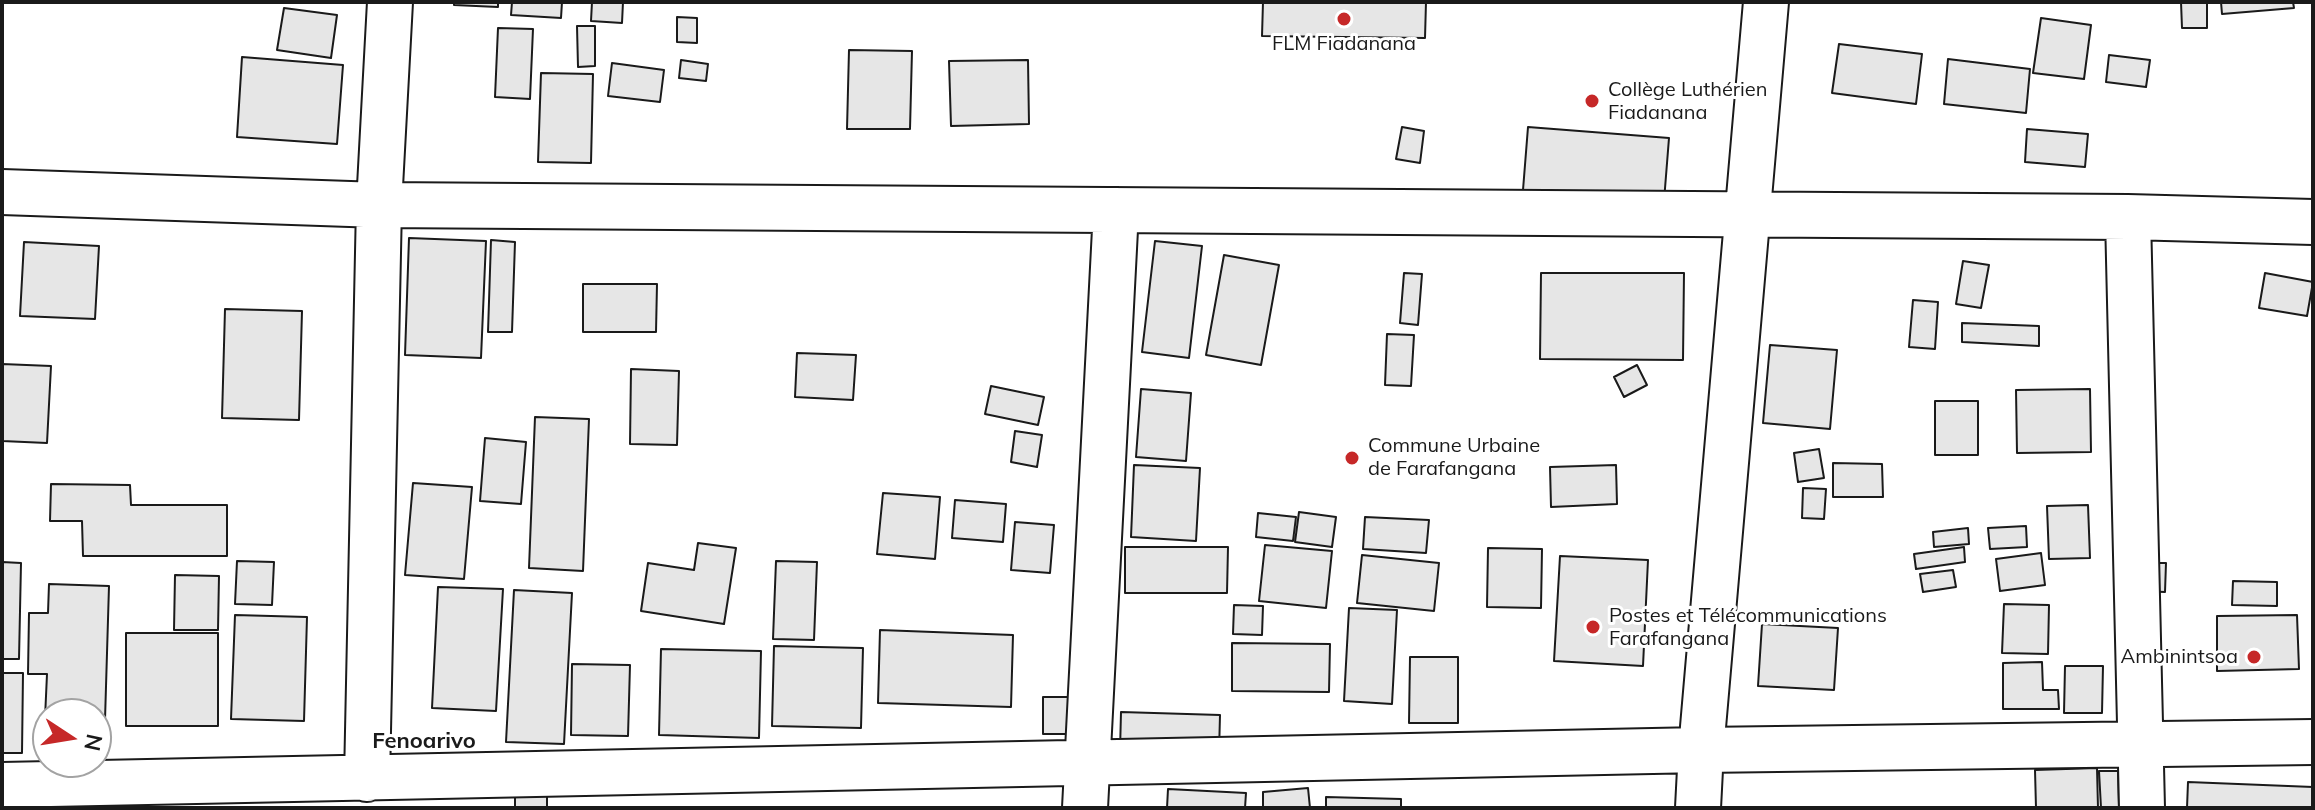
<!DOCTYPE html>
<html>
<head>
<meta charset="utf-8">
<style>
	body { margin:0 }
	#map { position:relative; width:2315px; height:810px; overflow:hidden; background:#fff; font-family:Mulish,sans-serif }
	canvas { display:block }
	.frame { position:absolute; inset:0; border:4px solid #1a1a1a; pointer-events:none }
	.north { position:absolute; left:32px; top:698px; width:80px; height:80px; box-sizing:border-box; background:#fff; border:2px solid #a3a3a3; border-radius:50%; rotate:102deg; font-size:22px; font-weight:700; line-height:32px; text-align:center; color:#1a1a1a }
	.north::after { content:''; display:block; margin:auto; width:28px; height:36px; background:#c62828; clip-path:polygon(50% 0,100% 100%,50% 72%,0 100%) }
</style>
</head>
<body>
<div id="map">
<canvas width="2315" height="810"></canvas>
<div class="frame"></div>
<div class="north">N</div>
</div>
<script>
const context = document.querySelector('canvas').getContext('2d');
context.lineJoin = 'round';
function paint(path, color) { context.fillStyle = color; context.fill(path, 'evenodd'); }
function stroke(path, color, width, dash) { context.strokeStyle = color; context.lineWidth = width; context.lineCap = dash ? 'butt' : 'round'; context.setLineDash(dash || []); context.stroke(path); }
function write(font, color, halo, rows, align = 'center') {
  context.font = font + ' Mulish,sans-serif'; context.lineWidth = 6; context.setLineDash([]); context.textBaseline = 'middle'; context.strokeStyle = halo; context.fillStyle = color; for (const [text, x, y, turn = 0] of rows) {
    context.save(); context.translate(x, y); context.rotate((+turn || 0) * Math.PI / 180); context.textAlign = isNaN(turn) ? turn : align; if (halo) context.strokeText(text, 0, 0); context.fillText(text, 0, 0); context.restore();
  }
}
const building = new Path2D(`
	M454 2H498V7L454 5Z
	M512 2H562L561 18 511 15Z
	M592 2H623L622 23 591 21Z
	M1263 2H1426L1425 38 1262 36Z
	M2181 2H2207V28H2182Z
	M2221 2H2293L2294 8 2222 14Z
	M284 8 337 15 331 58 277 50Z
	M677 17 697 18V43L677 42Z
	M2041 18 2091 25 2084 79 2033 73Z
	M577 26H595V66L578 67Z
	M498 28 533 29 530 99 495 97Z
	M1839 44 1922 54 1916 104 1832 93Z
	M849 50 912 51 910 129H847Z
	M2109 55 2150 60 2146 87 2106 82Z
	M242 57 343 65 337 144 237 137Z
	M1948 59 2030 69 2026 113 1944 104Z
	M681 60 708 64 706 81 679 78Z
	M1028 60 1029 124 951 126 949 61Z
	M612 63 664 70 660 102 608 96Z
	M541 73 593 74 591 163 538 162Z
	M1402 127 1424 131 1420 163 1396 159Z
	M1528 127 1669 138 1664 201 1523 190Z
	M2027 129 2088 134 2085 167 2025 162Z
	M409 238 486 241 481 358 405 355Z
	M491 240 515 242 512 332H488Z
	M1155 241 1202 246 1189 358 1142 352Z
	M24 242 99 246 95 319 20 316Z
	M1224 255 1279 265 1261 365 1206 355Z
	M1963 261 1989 265 1981 308 1956 304Z
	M1404 273 1422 274 1418 325 1400 323Z
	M1541 273H1684L1683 360 1540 359Z
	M2265 273 2313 282 2307 316 2259 308Z
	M583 284H657L656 332H583Z
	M1913 300 1938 302 1935 349 1909 347Z
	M225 309 302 311 299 420 222 418Z
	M1962 323 2039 326V346L1962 342Z
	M1387 334 1414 335 1411 386 1385 385Z
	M1770 345 1837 350 1830 429 1763 423Z
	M797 353 856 355 853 400 795 397Z
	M2 364 51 366 47 443 2 441Z
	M1637 365 1647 385 1624 397 1614 377Z
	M631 369 679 371 677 445 630 444Z
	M991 386 1044 397 1038 425 985 414Z
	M1141 389 1191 393 1186 461 1136 457Z
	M2090 389 2091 452 2017 453 2016 390Z
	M1935 401H1978V455H1935Z
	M535 417 589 419 583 571 529 568Z
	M1015 431 1042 435 1037 467 1011 462Z
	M485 438 526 442 521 504 480 501Z
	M1819 449 1824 478 1798 482 1794 453Z
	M1833 463 1882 464 1883 497H1833Z
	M1134 465 1200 468 1196 541 1131 537Z
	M1616 465 1617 504 1551 507 1550 467Z
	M413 483 472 487 464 579 405 575Z
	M51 484 130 485 131 505H227V556H83L82 521H50Z
	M1803 488 1826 489 1824 519 1802 518Z
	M883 493 940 497 935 559 877 554Z
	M955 500 1006 504 1003 542 952 538Z
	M2088 505 2090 558 2049 559 2047 506Z
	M1299 512 1336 517 1332 547 1295 542Z
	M1258 513 1296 517 1293 541 1256 537Z
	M1365 517 1429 520 1426 553 1363 549Z
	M1015 522 1054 525 1050 573 1011 570Z
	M2026 526 2027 547 1990 549 1988 528Z
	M1968 528 1969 544 1934 547 1933 532Z
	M698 543 736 548 724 624 641 611 648 563 694 570Z
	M1265 545 1332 551 1326 608 1259 601Z
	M1125 547H1228L1227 593H1125Z
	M1964 547 1965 562 1916 569 1914 554Z
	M1488 548 1542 549 1541 608 1487 607Z
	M2041 553 2045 585 2000 591 1996 559Z
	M1362 555 1439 563 1434 611 1357 603Z
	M1560 556 1648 560 1643 666 1554 661Z
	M237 561 274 562 272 605 235 604Z
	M776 561 817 562 814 640 773 639Z
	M2 562 21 563 19 659H2Z
	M2140 563H2166L2165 592 2139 591Z
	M1953 570 1956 587 1923 592 1920 574Z
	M175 575 219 576 218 630H174Z
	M2233 581 2277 582V606L2232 605Z
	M49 584 109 586 105 720H96V714H48V718H45L47 674H28L29 613H48Z
	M438 587 503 589 496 711 432 708Z
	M514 590 572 593 564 744 506 742Z
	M2004 604 2049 605 2048 654 2002 653Z
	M1234 605 1263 606 1262 635 1233 634Z
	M1349 608 1397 610 1392 704 1344 701Z
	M235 615 307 617 304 721 231 719Z
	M2297 615 2299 669 2217 671V616Z
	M1762 624 1838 628 1834 690 1758 686Z
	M880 630 1013 635 1011 707 878 703Z
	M126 633H218V726H126Z
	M1232 643 1330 644 1329 692 1232 691Z
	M774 646 863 648 861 728 772 726Z
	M661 649 761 651 759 738 659 735Z
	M1410 657H1458V723H1409Z
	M2042 662 2043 690H2058L2059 709H2003V663Z
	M572 664 630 665 628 736 571 735Z
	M2065 666H2103L2102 713H2064Z
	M2 673H23L22 753H2Z
	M1043 697H1077V734H1043Z
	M1121 712 1220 715 1219 753 1120 751Z
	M2097 768 2098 808H2036L2035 770Z
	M2099 771H2118L2119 808H2101Z
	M2188 782 2313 787V808H2187Z
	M1308 788 1310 808H1263V792Z
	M1168 789 1246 793 1245 808H1167Z
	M515 790H547V808H515Z
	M1326 797 1401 799V808H1326Z`);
paint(building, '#e6e6e6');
stroke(building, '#1a1a1a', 2);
const minor = new Path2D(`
	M2 192 379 205 2128 217 2313 222
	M2128 217 2142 808
	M367 779 379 205 390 2
	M2 785 1701 750 2313 742
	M1085 808 1116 210
	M1698 808 1701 750 1766 2`);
stroke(minor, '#1a1a1a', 48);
stroke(minor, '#fff', 44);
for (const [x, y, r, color] of [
	[1344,19,8,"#c62828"],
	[1592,101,8,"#c62828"],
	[1352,458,8,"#c62828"],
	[1593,627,8,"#c62828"],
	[2254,657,8,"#c62828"]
]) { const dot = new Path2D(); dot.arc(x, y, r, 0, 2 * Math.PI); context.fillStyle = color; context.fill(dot); stroke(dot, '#fff', 3); }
write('20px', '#1a1a1a', '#fff', [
	["FLM Fiadanana",1344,44,"center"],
	["Collège Luthérien",1608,90],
	["Fiadanana",1608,113],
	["Commune Urbaine",1368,446],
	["de Farafangana",1368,469],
	["Postes et Télécommunications",1609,616],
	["Farafangana",1609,639],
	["Ambinintsoa",2238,657,"right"]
], 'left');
write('bold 22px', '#1a1a1a', '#fff', [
	["Fenoarivo",424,741]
]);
</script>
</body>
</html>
